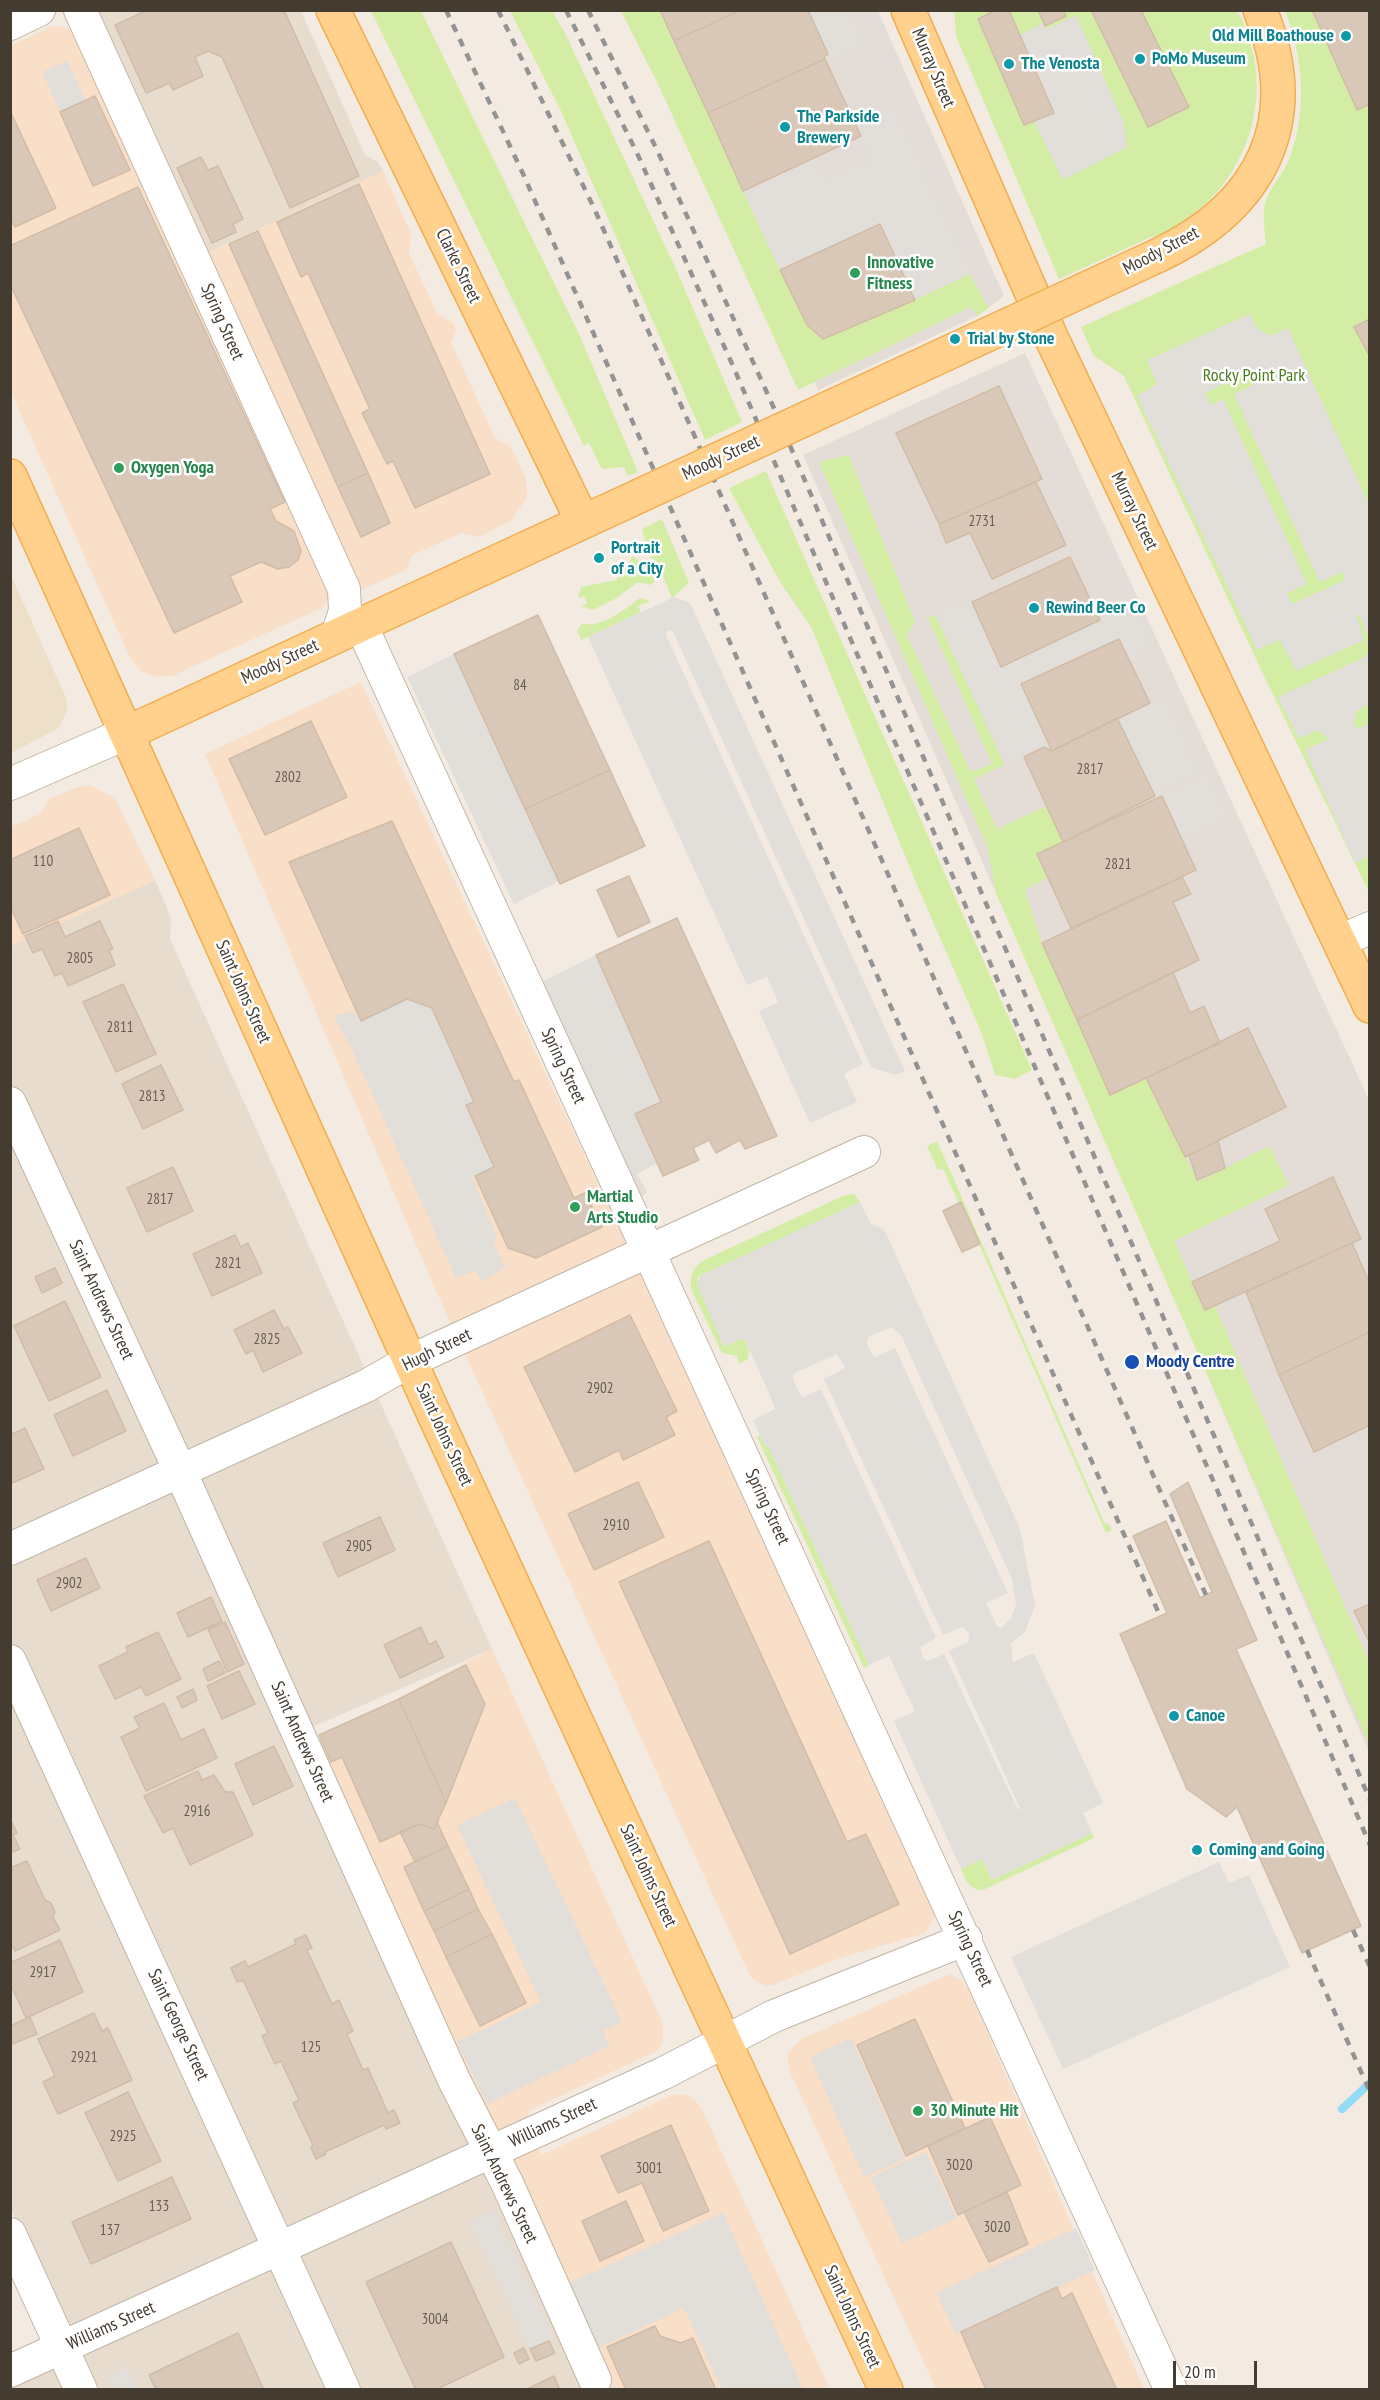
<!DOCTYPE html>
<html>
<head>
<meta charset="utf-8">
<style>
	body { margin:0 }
	#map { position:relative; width:1380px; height:2400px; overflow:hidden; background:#f3ebe1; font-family:"PT Sans Narrow",sans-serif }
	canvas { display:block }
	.frame { position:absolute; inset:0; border:12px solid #443b31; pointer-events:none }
	.scale { position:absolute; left:1173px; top:2361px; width:84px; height:27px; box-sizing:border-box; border:3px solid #443b31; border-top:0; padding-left:8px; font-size:18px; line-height:21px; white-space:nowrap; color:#443b31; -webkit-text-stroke:4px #fff; paint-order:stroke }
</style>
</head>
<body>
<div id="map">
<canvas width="1380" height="2400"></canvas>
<div class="frame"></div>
<div class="scale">20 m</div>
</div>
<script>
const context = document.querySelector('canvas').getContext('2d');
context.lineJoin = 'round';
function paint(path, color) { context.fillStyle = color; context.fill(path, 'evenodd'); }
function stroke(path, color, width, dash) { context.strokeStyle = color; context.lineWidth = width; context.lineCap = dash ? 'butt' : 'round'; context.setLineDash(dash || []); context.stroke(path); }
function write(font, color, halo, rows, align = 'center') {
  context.font = font + ' "PT Sans Narrow",sans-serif'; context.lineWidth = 5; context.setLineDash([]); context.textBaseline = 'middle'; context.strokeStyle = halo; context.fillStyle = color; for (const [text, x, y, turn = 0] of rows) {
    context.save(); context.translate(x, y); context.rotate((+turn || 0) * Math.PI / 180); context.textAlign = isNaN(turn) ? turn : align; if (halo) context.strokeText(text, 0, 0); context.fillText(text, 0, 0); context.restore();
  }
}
paint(new Path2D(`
	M100 10 301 11 365 155 378 162 383 171 203 255 101 24Z
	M155 880 171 918 170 939 492 1649 287 1738 476 2155 68 2335 10 2207V946Z
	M483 2173 582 2389 11 2390 10 2380Z`), '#e7dcce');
paint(new Path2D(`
	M52 26 70 29 82 37 331 597 322 608 172 676 156 677 141 671 129 656 11 392 10 46Z
	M383 171 411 234 409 253 437 313 454 324 456 331 451 342 495 438 511 447 526 479 527 497 512 520 479 537 462 533 412 555 406 570 361 590 357 588 203 255Z
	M361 682 936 1900V1915L925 1933 840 1958 773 1985 766 1986 756 1982 749 1974 437 1293 205 754Z
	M89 785 115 798 155 880 11 946 10 827 40 814 49 799 75 788Z
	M492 1649 663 2024V2043L655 2052 528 2111 541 2155 670 2096 685 2094 694 2099 702 2109 830 2389H591L313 1743Z
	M950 1974 962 1981 968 1989 1144 2389H936L790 2072 787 2054 801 2039Z`), '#f9dec8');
paint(new Path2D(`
	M646 11H878L1004 296 977 316 818 390Z
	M1025 353 1369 1100V1752L1161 1267 803 455Z`), '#e4dcd6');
paint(new Path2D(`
	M10 573 67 700V710L59 728 11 753Z`), '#eedfc8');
paint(new Path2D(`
	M371 11H421L579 334 638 472 628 476 624 467 602 469 589 443 584 446Z
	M510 11H552L564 31 677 271 742 422 705 440 560 109Z
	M621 11H661L799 308 836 333 970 274 989 308 977 316 971 307 798 390 658 84Z
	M954 11H1237C1242 18 1245 27 1248 36 1272 102 1245 180 1187 218 1175 226 1165 235 1151 237L1059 279 956 36Z
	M1285 11H1369V892L1264 676 1124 376 1093 355 1081 327 1266 244C1265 232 1262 214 1265 203 1269 188 1284 174 1289 159 1308 112 1303 56 1285 11Z
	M849 455 915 622 907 635 971 772 992 764 928 618 935 614 1005 765 974 779 997 829 1046 806 1063 842 1048 877 1025 890 1042 943 1110 1095 1146 1078 1198 1182 1269 1146 1289 1185 1174 1241 1205 1310 1215 1306 1369 1662V1744L996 893 987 846 819 462Z
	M766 471 1032 1070 1015 1079 995 1075 982 1034 920 892 811 627 780 582 729 488Z
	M662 519 689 583 672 598 657 562 638 547 646 543 642 529Z
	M633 556 649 569 655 581 651 585 638 582 615 599 593 610 581 606 587 603 584 596 578 598 581 587 616 580Z
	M640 598 650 601 638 606 641 612 581 640 577 630 582 624C603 627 624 610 640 598Z
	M937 1141 1105 1524 1108 1523 1112 1530 1106 1533 961 1203H959L943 1169 938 1170 927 1146Z
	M854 1194 860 1202 697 1278 724 1346 744 1338 749 1350 748 1359 739 1364 737 1356 722 1353 691 1289C690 1277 692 1267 704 1260L845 1195Z
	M760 1435 765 1446 768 1445 869 1665 864 1668 757 1437Z
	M1092 1833 1094 1838 983 1890C970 1891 965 1879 961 1869L982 1859 992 1880Z`), '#d4eda4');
paint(new Path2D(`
	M808 11H848L863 43 830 58Z
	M1076 15 1124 123 1127 147 1063 180 1034 121 1054 112 1020 35 1043 23 1047 29Z
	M67 61 86 101 60 112 42 72Z
	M893 108 970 274 915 300 880 224 780 270 743 191 815 158 827 181 872 160 856 125Z
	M1250 314 1257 328 1266 334 1272 335 1288 328 1369 505V639L1360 616 1356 614 1364 640 1296 671 1280 640 1257 650 1137 396 1157 384 1147 360ZM1247 373 1253 385 1234 394 1320 582 1342 572 1345 580 1292 604 1287 593 1307 584 1223 399 1211 405 1205 393Z
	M674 597 690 603 905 1071 896 1075 872 1068 673 632 668 630 666 635 863 1064 844 1074 857 1102 810 1123 759 1011 778 1002 767 977 747 985 588 637Z
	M972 602 1001 667 1134 604 1151 641 1130 663 1021 684 1052 751 1044 747 1005 765 935 614Z
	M1369 652V704L1356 711 1353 723 1358 729 1369 723V856L1355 863 1305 750 1329 739 1321 732 1314 731 1299 739 1278 697 1363 658Z
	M454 654 559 881 514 904 407 677Z
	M1164 697 1197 772 1150 793 1117 718Z
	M1204 775 1226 819 1182 839 1162 796Z
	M596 955 661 1102 657 1163 637 1174 647 1192 640 1199 543 981Z
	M407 999 432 1008 474 1102 466 1106 494 1167 472 1177 496 1235 494 1242 505 1268 481 1281 475 1271 456 1278 351 1047 333 1015 353 1012 361 1021Z
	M860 1202 871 1224 884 1229 1020 1529 1035 1606 1025 1632 1011 1643 1013 1662 1034 1653 1103 1803 1083 1813 1092 1833 992 1880 982 1859 961 1869 894 1721 915 1711 889 1656 869 1665 768 1445 765 1446 753 1420 775 1409 769 1393 744 1338 724 1347 697 1284 701 1275ZM892 1327 901 1335 1012 1579 1016 1605 1011 1618 1001 1628 997 1626 986 1603 1008 1593 895 1348 874 1358 867 1343 868 1337ZM837 1354 845 1368 824 1379 943 1635 963 1627 969 1634V1641L949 1651 1020 1808 1018 1810 944 1654 928 1661 923 1658 920 1647 936 1638 821 1389 802 1398 793 1379V1374Z
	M515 1798 622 2022 603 2031 609 2046 487 2104 457 2042 541 2002 457 1825Z
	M1219 1862 1229 1883 1249 1875 1290 1967 1063 2069 1011 1957Z
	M851 2038 905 2159 864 2177 810 2057Z
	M926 2152 957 2218 902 2243 871 2177Z
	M494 2210 553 2337 529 2348 470 2221Z
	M723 2213 803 2389H722L684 2308 596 2349 567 2284Z
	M1076 2228 1095 2270 956 2334 936 2293Z
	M127 2366 138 2389H112L106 2376Z`), '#e2deda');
stroke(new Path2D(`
	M1342 2109 1370 2083`), '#94dbf8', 8);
const building = new Path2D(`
	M148 10H284L359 176 290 208 222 57 208 51 195 57 203 76 173 90 170 83 146 93 115 25Z
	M660 10H741L674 41Z
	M741 10H808L828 54 824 57 825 59 708 113 674 41Z
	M996 10H1009L1054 113 1024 125 978 19Z
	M1038 10H1063L1066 16 1045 26Z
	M1091 10H1141L1189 107 1148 127Z
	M1312 10H1370V104L1357 110Z
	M825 59 861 136 743 191 708 113Z
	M95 96 130 170 93 186 60 112Z
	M10 111 56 208 15 227 10 217Z
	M201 157 208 170 218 166 243 219 233 224 236 232 212 243 177 168Z
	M359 184 490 474 415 508 393 461 387 464 362 413 370 409 308 273 301 277 277 222Z
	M138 187 285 502 270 509 276 521 294 531 301 551 298 560 289 567 278 569 261 562 230 576 242 602 174 633 10 284V246Z
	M880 224 915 300 823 339 807 325 780 270Z
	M258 231 368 473 338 487 229 244Z
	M1370 319V357L1354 327Z
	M999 386 1042 479 939 524 896 433Z
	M368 473 390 523 361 537 338 487Z
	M1036 482 1066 545 992 579 970 533 946 543 939 524Z
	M1070 557 1100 620 1001 667 972 602Z
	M538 615 610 770 525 809 454 654Z
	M1119 639 1150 703 1052 751 1021 684Z
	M1117 718 1155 796 1063 842 1024 757 1044 747 1052 751Z
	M311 721 347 797 265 835 229 759Z
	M610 770 645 846 560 884 525 809Z
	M1162 796 1196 870 1071 928 1037 854Z
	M392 821 514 1082 519 1080 574 1198 585 1193 602 1227 536 1258 508 1248 475 1176 494 1167 466 1105 474 1102 432 1008 407 999 361 1021 289 862Z
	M79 828 110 895 23 934 10 906V860Z
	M629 876 650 922 618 937 597 890Z
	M1182 877 1191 894 1173 902 1199 960 1077 1020 1042 943Z
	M677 918 777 1136 745 1149 740 1140 716 1153 709 1140 693 1148 699 1160 663 1176 635 1114 661 1102 596 955Z
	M58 921 65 937 100 921 113 949 109 950 115 965 68 986 62 973 55 976 42 949 33 953 25 936Z
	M1173 972 1190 1013 1204 1006 1220 1043 1110 1095 1077 1020Z
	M123 984 156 1054 116 1072 83 1002Z
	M1248 1028 1286 1107 1185 1157 1146 1078Z
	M161 1065 183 1110 143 1129 122 1084Z
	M1218 1141 1225 1168 1197 1180 1189 1155Z
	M173 1167 193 1211 147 1232 127 1188Z
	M1333 1177 1361 1239 1205 1310 1192 1282 1280 1241 1265 1209Z
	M961 1202 980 1244 962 1252 943 1211Z
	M235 1235 241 1247 248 1243 262 1273 212 1296 193 1254Z
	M1352 1243 1370 1284V1332L1279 1375 1246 1292Z
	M55 1268 62 1283 42 1293 35 1277Z
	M65 1301 101 1377 49 1401 14 1326Z
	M274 1310 284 1329 288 1327 302 1353 263 1372 253 1350 246 1354 234 1330Z
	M630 1315 677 1411 666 1417 675 1435 623 1460 619 1450 575 1472 524 1367Z
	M1370 1332V1425L1314 1452 1279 1375Z
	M107 1390 126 1431 73 1456 54 1415Z
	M25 1428 44 1469 10 1484V1435Z
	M638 1482 664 1537 594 1570 568 1514Z
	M1188 1482 1257 1640 1236 1649 1361 1926 1302 1953 1237 1807 1226 1817 1187 1789 1120 1634 1167 1613 1133 1536 1166 1521 1200 1598 1212 1592 1170 1494Z
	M380 1517 395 1550 338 1577 323 1543Z
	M709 1541 847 1842 866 1834 899 1904 790 1954 619 1582Z
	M86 1558 100 1588 51 1611 37 1580Z
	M211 1597 222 1621 188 1637 177 1613Z
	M1370 1604V1644L1354 1611Z
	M225 1622 244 1664 227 1672 208 1629Z
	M421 1627 429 1645 436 1641 444 1657 400 1678 384 1645Z
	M158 1632 181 1679 146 1696 141 1687 115 1699 99 1666 128 1652 126 1647Z
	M219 1661 225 1673 208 1681 203 1669Z
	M466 1665 485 1704 446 1803 399 1699Z
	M239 1671 255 1704 222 1719 207 1686Z
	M193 1689 197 1700 182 1708 177 1697Z
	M399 1699 446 1803 434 1829 420 1824 380 1842 342 1757 331 1762 319 1735Z
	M164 1703 181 1740 204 1729 217 1758 146 1791 121 1737 140 1728 134 1717Z
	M274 1746 293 1786 253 1805 235 1764Z
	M198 1771 202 1780 214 1775 225 1792H233L253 1835 190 1865 173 1828 163 1833 144 1796Z
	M10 1818 17 1833 13 1835 20 1849 10 1853Z
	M437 1822 448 1846 415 1862 400 1832 420 1824 434 1829Z
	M448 1846 469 1889 424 1911 404 1867Z
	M27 1861 45 1900 51 1903 55 1912 53 1917 60 1930 15 1951 10 1942V1868Z
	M469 1889 478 1909 434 1931 424 1911Z
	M478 1909 492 1934 446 1957 434 1931Z
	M492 1934 526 2003 480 2026 446 1957Z
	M306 1935 312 1948 307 1950 332 2004 339 2000 353 2031 347 2034 363 2070 368 2068 388 2113 394 2110 400 2123 386 2129 384 2125 325 2152 326 2154 316 2159 311 2148 313 2145 293 2103 299 2100 281 2061 275 2064 262 2036 268 2033 243 1980 237 1982 231 1968 245 1961 248 1967 296 1944 294 1940Z
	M60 1940 83 1992 26 2018 10 1983V1963Z
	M94 2013 102 2031 108 2028 132 2080 58 2114 43 2082 55 2076 38 2039Z
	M30 2017 37 2034 10 2045V2026Z
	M915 2019 965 2128 906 2156 857 2045Z
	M128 2092 161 2161 118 2181 85 2113Z
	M990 2117 1021 2185 958 2215 928 2146Z
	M671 2125 709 2211 663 2231 642 2183 618 2193 601 2156Z
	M172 2177 191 2219 91 2264 72 2222Z
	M1007 2192 1028 2244 989 2262 964 2212Z
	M626 2201 644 2241 600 2261 582 2221Z
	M451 2242 504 2357 435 2390H416L366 2282Z
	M1057 2287 1062 2299 1072 2293 1117 2390H986L961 2332Z
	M655 2326 660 2336 681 2343 693 2338 716 2390H626L607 2347Z
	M238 2333 264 2390H156L149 2375Z
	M549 2341 555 2353 536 2361 530 2349Z
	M524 2348 529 2359 519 2364 514 2353Z
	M554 2376 560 2390H525Z`);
paint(building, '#d9c8b8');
stroke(building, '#d1bca7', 1.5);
const minor = new Path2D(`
	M80 10 344 589 345 611 337 636
	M10 24 39 10
	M361 625 1171 2390
	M10 784 127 733
	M1340 941 1370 928
	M10 1103 180 1471 454 2080 507 2183 595 2380
	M10 1549 366 1386 410 1361 864 1152
	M10 1661 344 2390
	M10 2234 81 2390
	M10 2371 664 2073 774 2016 966 1939`);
const major = new Path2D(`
	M333 10 583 522
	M908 10 1051 337 1370 1006
	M1159 255C1263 205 1305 120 1260 10
	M10 476 432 1410 886 2390
	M127 733 637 497`);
stroke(minor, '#c1b5a5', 34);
stroke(major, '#f1ae50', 36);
stroke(minor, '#fff', 32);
stroke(major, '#ffd18d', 33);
stroke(new Path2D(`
	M446 10 524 176 1160 1616
	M498 10 594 208 1206 1595
	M566 10 637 153 733 366 1370 1845
	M588 10 657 150 773 406 1370 1800
	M1353 1930 1370 1967
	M1307 1950 1370 2092`), '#939393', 4.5, [8, 8]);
const majorBridge = new Path2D(`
	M637 497 1159 255`);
stroke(majorBridge, '#f1ae50', 36, []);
stroke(majorBridge, '#ffd18d', 33);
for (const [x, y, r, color] of [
	[1346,36,6,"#0f9aa8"],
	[1140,59,6,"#0f9aa8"],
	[1009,64,6,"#0f9aa8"],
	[785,127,6,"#0f9aa8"],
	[855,273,6,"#2e9e5b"],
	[955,339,6,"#0f9aa8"],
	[119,468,6,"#2e9e5b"],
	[599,558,6,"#0f9aa8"],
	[1034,608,6,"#0f9aa8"],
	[575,1207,6,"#2e9e5b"],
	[1132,1362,8,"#1a4fb4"],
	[1174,1716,6,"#0f9aa8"],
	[1197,1850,6,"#0f9aa8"],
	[918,2111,6,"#2e9e5b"]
]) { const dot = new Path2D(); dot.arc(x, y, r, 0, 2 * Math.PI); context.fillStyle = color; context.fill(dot); stroke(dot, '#fff', 2); }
write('15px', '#695e53', null, [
	["2731",982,522],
	["84",520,686],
	["2817",1090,770],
	["2802",288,778],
	["110",43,862],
	["2821",1118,865],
	["2805",80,959],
	["2811",120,1028],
	["2813",152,1097],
	["2817",160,1200],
	["2821",228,1264],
	["2825",267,1340],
	["2902",600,1389],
	["2910",616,1526],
	["2905",359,1547],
	["2902",69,1584],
	["2916",197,1812],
	["2917",43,1973],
	["125",311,2048],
	["2921",84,2058],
	["2925",123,2137],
	["3020",959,2166],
	["3001",649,2169],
	["133",159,2207],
	["3020",997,2228],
	["137",110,2231],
	["3004",435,2320]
]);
write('bold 18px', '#0d838f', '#fff', [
	["Old Mill Boathouse",1334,36,"right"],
	["PoMo Museum",1152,59],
	["The Venosta",1021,64],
	["The Parkside",797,117],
	["Brewery",797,138],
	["Trial by Stone",967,339],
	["Portrait",611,548],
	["of a City",611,569],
	["Rewind Beer Co",1046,608],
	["Canoe",1186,1716],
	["Coming and Going",1209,1850]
], 'left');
write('18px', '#443b31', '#fff', [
	["Murray Street",933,68,67],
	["Moody Street",1161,251,-28],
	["Clarke Street",458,266,64],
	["Spring Street",222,322,66],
	["Moody Street",721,458,-25],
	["Murray Street",1134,511,64],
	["Moody Street",280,662,-25],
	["Saint Johns Street",243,992,66],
	["Spring Street",563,1066,65],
	["Saint Andrews Street",101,1300,65],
	["Hugh Street",437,1350,-26],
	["Saint Johns Street",444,1435,65],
	["Spring Street",767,1507,65],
	["Saint Andrews Street",302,1742,66],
	["Saint Johns Street",648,1876,65],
	["Spring Street",970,1949,65],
	["Saint George Street",178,2025,65],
	["Williams Street",553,2123,-25],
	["Saint Andrews Street",504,2184,64],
	["Saint Johns Street",852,2317,65],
	["Williams Street",111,2326,-24]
]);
write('bold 18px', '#27864d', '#fff', [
	["Innovative",867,263],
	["Fitness",867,284],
	["Oxygen Yoga",131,468],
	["Martial",587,1197],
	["Arts Studio",587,1218],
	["30 Minute Hit",930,2111]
], 'left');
write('18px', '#4d7c1f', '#fff', [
	["Rocky Point Park",1254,376]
]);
write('bold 18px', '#164399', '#fff', [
	["Moody Centre",1146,1362]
], 'left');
</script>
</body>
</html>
